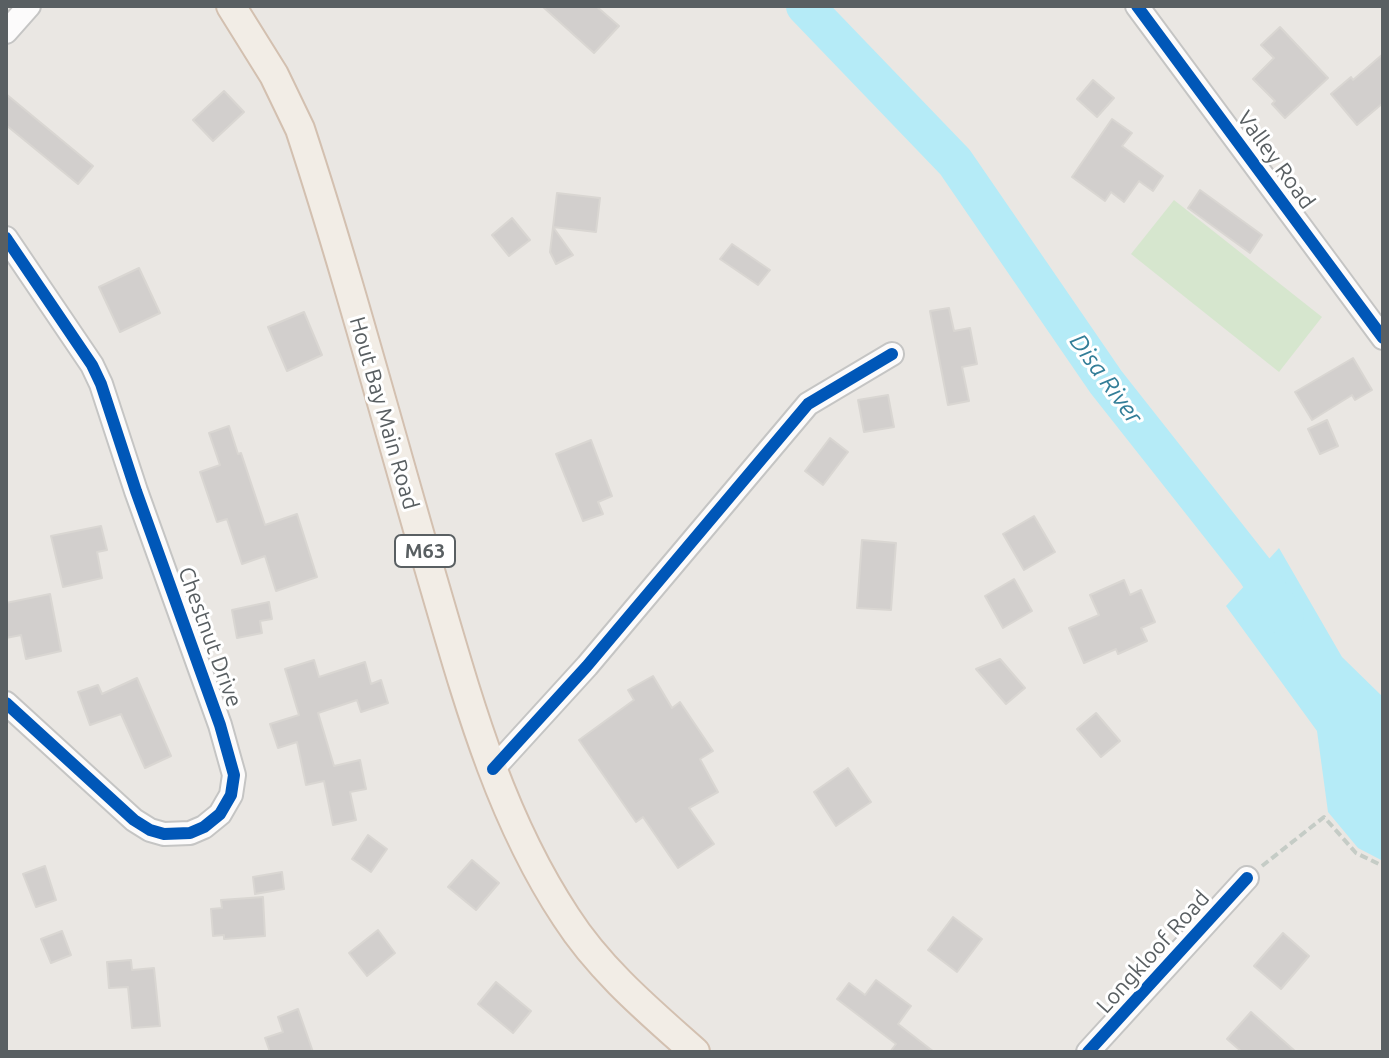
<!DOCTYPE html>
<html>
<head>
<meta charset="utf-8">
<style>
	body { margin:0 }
	#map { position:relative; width:1389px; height:1058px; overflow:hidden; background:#eae7e3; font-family:Ubuntu,sans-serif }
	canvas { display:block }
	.frame { position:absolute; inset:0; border:8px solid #595f62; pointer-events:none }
</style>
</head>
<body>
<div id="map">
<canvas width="1389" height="1058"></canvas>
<div class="frame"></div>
</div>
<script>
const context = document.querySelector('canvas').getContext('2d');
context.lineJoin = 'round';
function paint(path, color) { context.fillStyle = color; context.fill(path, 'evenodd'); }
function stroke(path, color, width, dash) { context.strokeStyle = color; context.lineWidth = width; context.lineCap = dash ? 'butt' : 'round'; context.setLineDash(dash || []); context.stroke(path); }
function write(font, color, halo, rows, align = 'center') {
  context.font = font + ' Ubuntu,sans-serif'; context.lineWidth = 6; context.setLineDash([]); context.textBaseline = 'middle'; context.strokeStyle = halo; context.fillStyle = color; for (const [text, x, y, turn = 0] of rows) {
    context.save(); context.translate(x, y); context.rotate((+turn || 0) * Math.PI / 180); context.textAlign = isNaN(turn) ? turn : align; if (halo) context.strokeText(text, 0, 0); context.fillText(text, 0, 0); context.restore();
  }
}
paint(new Path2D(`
	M1174 200 1322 317 1279 372 1131 254Z`), '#d6e6ce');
paint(new Path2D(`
	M1279 548 1342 657 1383 697V861L1358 848 1328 812 1317 731 1226 606Z`), '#b5ebf7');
stroke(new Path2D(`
	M805 6 955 162 1106 382 1256 572 1285 617`), '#b5ebf7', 38);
const building = new Path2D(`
	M542 6H596L619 26 594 53Z
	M1280 27 1328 78 1285 118 1272 104 1275 101 1253 79 1274 58 1261 45Z
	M1383 54V103L1357 125 1331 94 1351 77 1353 80Z
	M1093 80 1114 98 1097 117 1077 99Z
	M224 91 244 112 213 141 193 120Z
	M6 94 93 166 78 184 6 125Z
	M1112 119 1132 133 1122 146 1163 176 1153 191 1139 181 1124 202 1111 192 1105 201 1072 177Z
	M1200 190 1262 235 1250 253 1188 208Z
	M557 193 600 198 596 232 553 227Z
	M512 218 530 240 509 256 492 235Z
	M553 227 573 255 556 264 550 252Z
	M732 244 770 270 758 285 720 259Z
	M139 268 160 313 120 332 99 287Z
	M949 308 954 331 970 328 977 364 962 367 969 401 948 405 930 311Z
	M304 312 322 355 287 371 268 327Z
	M1353 358 1372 390 1355 400 1352 395 1312 420 1295 392Z
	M888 395 894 427 864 432 858 400Z
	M1327 420 1338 446 1320 454 1308 429Z
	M229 426 238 454 241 453 265 525 297 514 317 577 276 591 265 556 242 564 227 519 217 522 200 472 220 465 209 433Z
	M830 438 848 452 823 485 805 471Z
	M591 440 612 496 598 502 603 514 583 521 556 454Z
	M1034 516 1055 552 1024 570 1003 534Z
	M101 526 107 550 97 552 102 578 63 587 51 536Z
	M862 540 896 543 891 610 857 608Z
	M1014 579 1032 611 1003 628 985 596Z
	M1124 580 1130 595 1141 590 1155 622 1141 628 1147 641 1118 654 1116 649 1084 663 1069 628 1099 615 1090 595Z
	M50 594 61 651 26 659 21 635 6 638V603Z
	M269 602 272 619 260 621 262 633 237 638 232 610Z
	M1000 659 1025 688 1006 704 976 669Z
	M314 660 319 677 365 662 371 684 381 680 388 703 361 712 357 700 318 713 334 766 360 760 366 789 350 792 356 820 333 825 324 781 306 785 297 742 278 748 270 724 299 715 285 669Z
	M653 676 672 708 680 702 713 751 700 759 718 792 689 808 714 844 678 868 643 817 636 822 579 740 634 700 628 690Z
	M137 678 171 756 145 768 121 714 90 725 78 692 98 685 102 694Z
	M1096 713 1120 741 1101 757 1077 729Z
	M848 768 871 802 836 826 814 792Z
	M368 835 387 849 371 872 352 859Z
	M472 860 499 883 476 910 448 887Z
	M45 866 56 900 36 907 23 874Z
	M282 872 284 889 255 894 253 877Z
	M263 897 265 936 224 939V935L213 936 211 909 222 908 221 900Z
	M953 917 982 939 957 972 928 950Z
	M378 930 395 953 367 976 349 953Z
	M62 931 71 955 51 963 41 939Z
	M1283 933 1309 956 1281 989 1254 966Z
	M131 960 132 970 154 968 160 1026 132 1028 128 987 109 988 107 962Z
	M876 980 911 1006 898 1024 934 1052H890L896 1044 837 999 849 983 865 995Z
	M496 982 531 1011 513 1033 478 1004Z
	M298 1009 313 1052H270L265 1038 283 1032 278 1017Z
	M1251 1012 1296 1052H1242L1227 1039Z`);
paint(building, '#d2cfcd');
stroke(building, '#d9d6d2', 2);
const minor = new Path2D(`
	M1137 6 1383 338
	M6 32 29 6
	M6 238 92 365 101 384 136 491 220 725 234 775 231 795 220 814 204 827 190 833 164 834 150 830 134 820 6 703
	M493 769 587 666 808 404 892 354
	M1088 1052 1247 878`);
const major = new Path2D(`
	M231 6 274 75 300 129C349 278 389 431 433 581 467 697 499 816 566 917 600 970 649 1011 695 1052`);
stroke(minor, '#c5c5c4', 26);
stroke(major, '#d3c0b0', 32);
stroke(new Path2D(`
	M1262 866 1324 817 1356 853 1383 866`), '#c5ccc6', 4, [8, 4]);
stroke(minor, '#fcfbfb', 22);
stroke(major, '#f2ede6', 28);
stroke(new Path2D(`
	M1137 6 1383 338
	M6 238 92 365 101 384 136 491 220 725 234 775 231 795 220 814 204 827 190 833 164 834 150 830 134 820 6 703
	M493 769 587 666 808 404 892 354
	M1088 1052 1247 878`), '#0057b8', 12);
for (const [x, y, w] of [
	[425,551,60]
]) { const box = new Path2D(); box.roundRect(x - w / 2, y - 16, w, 32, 6); context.fillStyle = '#fff'; context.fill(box); stroke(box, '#595f62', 2); }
write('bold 20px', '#595f62', null, [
	["M63",425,551]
]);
write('22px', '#595f62', '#fff', [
	["Valley Road",1276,160,54],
	["Hout Bay Main Road",384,413,74],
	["Chestnut Drive",210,637,70],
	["Longkloof Road",1153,952,-48]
]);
write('italic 24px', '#337e98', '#fff', [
	["Disa River",1106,379,54]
]);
</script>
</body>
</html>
